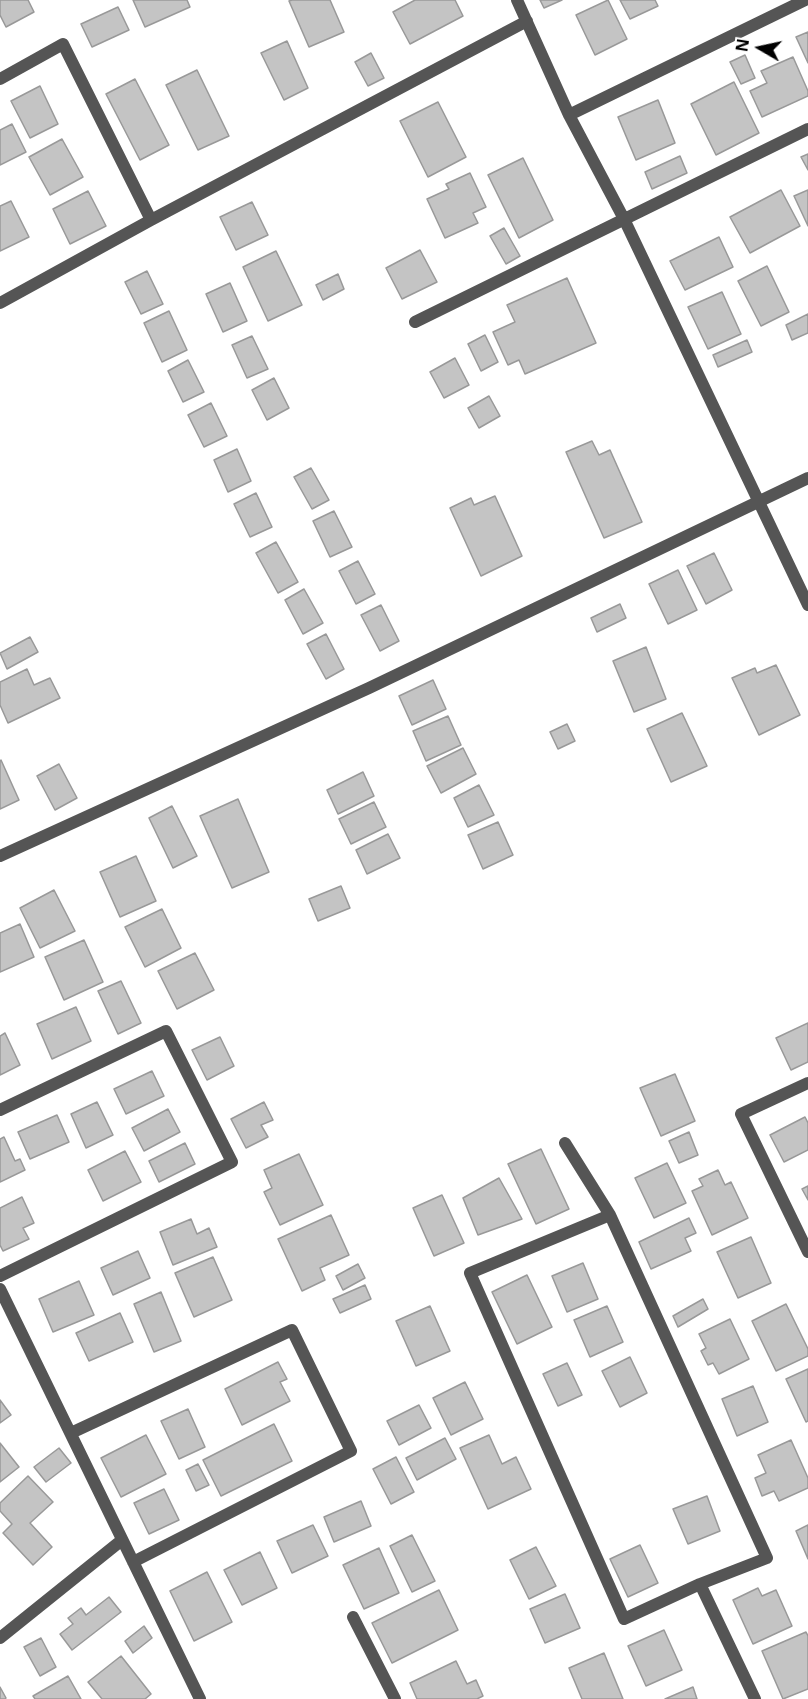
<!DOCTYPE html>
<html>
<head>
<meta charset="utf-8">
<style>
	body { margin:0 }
	#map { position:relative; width:808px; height:1699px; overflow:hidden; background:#fff; font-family:"Open Sans",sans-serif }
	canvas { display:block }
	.north { position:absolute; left:730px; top:18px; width:60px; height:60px; -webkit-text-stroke:4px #fff; paint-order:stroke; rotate:279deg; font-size:16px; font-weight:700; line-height:24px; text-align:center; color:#000 }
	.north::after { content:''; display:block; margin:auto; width:21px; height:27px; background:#000; clip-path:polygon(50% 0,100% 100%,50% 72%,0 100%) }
</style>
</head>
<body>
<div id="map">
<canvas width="808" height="1699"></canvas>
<div class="north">N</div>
</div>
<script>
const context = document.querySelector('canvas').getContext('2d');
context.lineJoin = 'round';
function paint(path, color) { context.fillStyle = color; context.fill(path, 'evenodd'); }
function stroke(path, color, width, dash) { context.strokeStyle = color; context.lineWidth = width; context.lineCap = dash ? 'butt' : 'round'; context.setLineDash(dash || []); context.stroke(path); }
const building = new Path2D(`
	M0 0H28L34 12 6 27 0 15Z
	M133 0H187L190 7 145 27Z
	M292 0H330L344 32 309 47 289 1Z
	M415 0H455L463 16 410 44 393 12Z
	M540 0H562L544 8Z
	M608 0 627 39 595 55 576 15Z
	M620 0H655L658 6 630 19Z
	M118 7 129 30 92 47 81 24Z
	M808 32V63L796 37Z
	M287 41 308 88 284 100 261 53Z
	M371 53 384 78 368 86 355 62Z
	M745 55 755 78 741 84 730 62Z
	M793 57 808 91V96L762 117 750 91 767 83 761 71Z
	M197 70 229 136 198 150 166 85Z
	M135 79 169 145 140 160 106 94Z
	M734 82 759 133 716 155 691 104Z
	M40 86 58 124 30 138 11 101Z
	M658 100 675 143 636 160 618 117Z
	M438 102 466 157 428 177 400 121Z
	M12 124 26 152 0 165V130Z
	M62 139 83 177 50 195 29 157Z
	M808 154V170L801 157Z
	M680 156 687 173 652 189 645 172Z
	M523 158 553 220 519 238 488 175Z
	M470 173 486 207 473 213 478 223 445 238 427 199 449 189 446 184Z
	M781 190 800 226 750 253 730 217Z
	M808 190V226L794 196Z
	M88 191 106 226 70 244 53 209Z
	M11 201 29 237 0 251V206Z
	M252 202 268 235 236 250 220 217Z
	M504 228 520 256 506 264 490 236Z
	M719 237 733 267 685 290 670 261Z
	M420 250 437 282 402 299 386 268Z
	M276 251 302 305 268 321 243 267Z
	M767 266 789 312 761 326 738 281Z
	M147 271 163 304 141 314 125 282Z
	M338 274 344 289 323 300 316 285Z
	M567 278 596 343 525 374 519 360 508 365 493 332 515 322 507 305Z
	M230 283 247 321 223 332 206 294Z
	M722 292 741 334 708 349 688 307Z
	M169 311 187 350 162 362 144 323Z
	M808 314V333L792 340 786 325Z
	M485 335 498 362 481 371 468 344Z
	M252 336 268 369 247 378 232 345Z
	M747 340 752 352 718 367 713 355Z
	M455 358 469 385 444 398 430 372Z
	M188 360 204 392 183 402 168 371Z
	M274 378 289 408 267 420 252 390Z
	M489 396 500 416 479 428 468 408Z
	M211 403 227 436 204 447 188 415Z
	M592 441 599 455 610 450 642 522 604 538 566 452Z
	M237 449 251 481 228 492 214 460Z
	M311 468 329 500 312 509 294 477Z
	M256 493 272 527 250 537 234 504Z
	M495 496 522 556 481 576 450 508 471 498 474 505Z
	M334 511 352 547 330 557 313 521Z
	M276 542 298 582 278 593 256 553Z
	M714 553 732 590 706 604 687 566Z
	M358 561 375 594 356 604 339 571Z
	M678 570 697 610 668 624 649 584Z
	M304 589 323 623 303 634 285 600Z
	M620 604 626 618 597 632 591 618Z
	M381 605 399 641 380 651 361 615Z
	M326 634 344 669 326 679 307 644Z
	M30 637 38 652 7 669 0 653Z
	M646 647 666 699 634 712 613 661Z
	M776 665 800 715 759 735 732 678 755 668 757 673Z
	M27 669 34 685 50 678 60 698 8 723 0 705V682Z
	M433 680 446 709 412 725 399 696Z
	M682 713 707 766 671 782 647 729Z
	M448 716 461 745 426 761 413 731Z
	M567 724 575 741 558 749 550 732Z
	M463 748 476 774 441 793 427 766Z
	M1 760 19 800 0 809V761Z
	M59 764 77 798 55 810 37 776Z
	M363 772 374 796 338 814 327 790Z
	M479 785 494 815 468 827 454 798Z
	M238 799 269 872 232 888 200 816Z
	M374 802 386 827 351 844 339 819Z
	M172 806 197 856 173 868 149 818Z
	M498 822 513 855 483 869 468 835Z
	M388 834 400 858 367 874 356 850Z
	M136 856 156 901 120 917 100 872Z
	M341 886 350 908 318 921 309 899Z
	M54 890 75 931 40 948 20 908Z
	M162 909 181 948 145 967 125 927Z
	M20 924 34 957 0 972V933Z
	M84 940 103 982 64 1000 45 957Z
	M195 953 214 990 177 1009 158 971Z
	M121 981 141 1023 118 1034 98 991Z
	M76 1007 91 1041 52 1059 37 1024Z
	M808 1023V1062L791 1070 776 1038Z
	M5 1033 20 1065 0 1075V1036Z
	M220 1037 234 1066 207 1080 192 1050Z
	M152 1071 164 1096 126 1114 114 1089Z
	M675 1074 695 1121 661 1136 640 1088Z
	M97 1102 113 1135 86 1148 71 1114Z
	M264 1102 273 1120 261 1125 268 1137 246 1148 231 1119Z
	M168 1109 180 1132 144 1151 132 1128Z
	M57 1115 69 1142 30 1159 18 1132Z
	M805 1117 808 1123V1150L784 1162 770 1135Z
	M689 1132 698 1155 679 1163 669 1141Z
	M4 1137 15 1161 20 1159 25 1170 0 1182V1139Z
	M185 1143 195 1164 159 1182 149 1161Z
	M541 1149 569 1209 536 1224 508 1164Z
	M125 1151 141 1182 103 1201 88 1170Z
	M299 1154 323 1205 280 1225 264 1192 272 1188 264 1170Z
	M667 1163 686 1203 654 1218 635 1178Z
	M718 1170 725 1185 731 1182 748 1218 712 1235 692 1191 703 1186 699 1179Z
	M499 1178 522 1219 478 1235 463 1198Z
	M808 1186V1200L802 1189Z
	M442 1195 464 1243 434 1256 413 1208Z
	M22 1197 34 1223 23 1228 29 1239 3 1251 0 1245V1208Z
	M331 1215 349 1255 320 1268 325 1280 302 1291 278 1239Z
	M689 1218 696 1233 685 1238 691 1251 651 1269 639 1242Z
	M191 1219 197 1234 209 1228 217 1247 173 1265 160 1232Z
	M751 1237 771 1283 738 1298 717 1252Z
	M138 1251 150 1278 113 1295 101 1268Z
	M213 1257 232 1300 194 1317 175 1273Z
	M583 1263 598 1299 567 1312 552 1276Z
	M358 1264 365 1278 343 1290 336 1276Z
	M527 1275 552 1327 517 1344 492 1292Z
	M79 1281 94 1315 53 1332 39 1299Z
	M365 1285 371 1299 340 1313 333 1299Z
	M161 1292 181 1341 154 1352 134 1304Z
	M703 1299 708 1309 678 1327 673 1316Z
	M786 1304 808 1349V1356L776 1371 752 1321Z
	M430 1306 450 1351 416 1366 396 1321Z
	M607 1306 623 1342 590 1357 574 1320Z
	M120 1313 133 1342 89 1361 76 1333Z
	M730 1319 749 1359 719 1374 713 1363 708 1365 701 1351 706 1348 699 1334Z
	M630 1357 647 1393 620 1407 602 1371Z
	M278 1362 287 1379 280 1382 290 1401 242 1425 225 1389Z
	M567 1363 582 1395 558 1406 543 1374Z
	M808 1369V1421L806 1422 786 1379Z
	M465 1382 483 1419 451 1435 433 1398Z
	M753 1386 768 1422 737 1436 722 1399Z
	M0 1400 11 1415 0 1423Z
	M419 1405 431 1428 399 1445 387 1421Z
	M188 1409 205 1447 179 1459 161 1421Z
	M274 1424 292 1461 221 1496 203 1460Z
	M146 1435 166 1474 121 1497 101 1458Z
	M489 1435 502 1464 516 1457 531 1489 488 1509 460 1448Z
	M445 1438 456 1459 417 1480 406 1458Z
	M791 1440 808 1478V1488L779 1501 774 1491 762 1496 755 1478 766 1473 758 1455Z
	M0 1443 19 1467 0 1482Z
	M59 1448 71 1463 46 1482 34 1467Z
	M396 1457 414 1492 391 1504 373 1469Z
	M198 1464 209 1485 196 1491 186 1470Z
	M28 1476 53 1502 30 1523 52 1547 33 1565 3 1533 12 1524 0 1511V1503Z
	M164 1489 179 1520 149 1534 134 1503Z
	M707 1496 720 1531 688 1544 673 1509Z
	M361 1501 371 1526 334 1542 324 1517Z
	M313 1525 328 1556 292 1573 277 1541Z
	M808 1525V1559L796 1531Z
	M412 1535 435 1581 412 1592 390 1546Z
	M640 1545 658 1583 628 1597 610 1559Z
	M536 1547 556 1586 529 1599 510 1560Z
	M379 1548 399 1593 364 1609 343 1565Z
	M260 1552 277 1588 242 1605 224 1570Z
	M207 1572 232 1622 194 1641 170 1591Z
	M758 1588 762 1596 776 1590 792 1626 753 1644 733 1600Z
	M439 1590 458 1630 392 1663 372 1623Z
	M565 1594 580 1628 545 1643 530 1609Z
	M109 1597 121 1612 72 1650 60 1634 73 1624 68 1618 81 1608 86 1615Z
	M144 1626 152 1638 133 1653 125 1641Z
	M664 1630 682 1670 646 1686 628 1646Z
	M806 1632 808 1636V1689L783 1699 762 1651Z
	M41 1638 56 1667 40 1676 24 1647Z
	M604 1653 623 1699H582L569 1668Z
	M121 1656 151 1694 145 1699H102L88 1682Z
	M456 1661 467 1684 476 1680 483 1696 477 1699H417L410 1683Z
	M68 1676 81 1699H35L33 1696Z
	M0 1687 6 1698 5 1699H0Z
	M693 1687 697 1699H665Z`);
paint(building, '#c4c4c4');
stroke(building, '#999', 1.5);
stroke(new Path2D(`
	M517 0 569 115 624 219 808 605
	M0 79 63 44 151 220
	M569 115 805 0
	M0 303 151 220 527 21
	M415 322 808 129
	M0 856 369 688 808 478
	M808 1083 741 1114 808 1252
	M0 1110 166 1031 232 1162 0 1276
	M565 1143 610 1215 767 1558 700 1584 624 1619 470 1273 610 1215
	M0 1289 200 1699
	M71 1433 292 1330 351 1451 133 1562
	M700 1584 755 1699
	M353 1617 395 1699
	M0 1638 122 1540`), '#555', 12);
</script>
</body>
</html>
